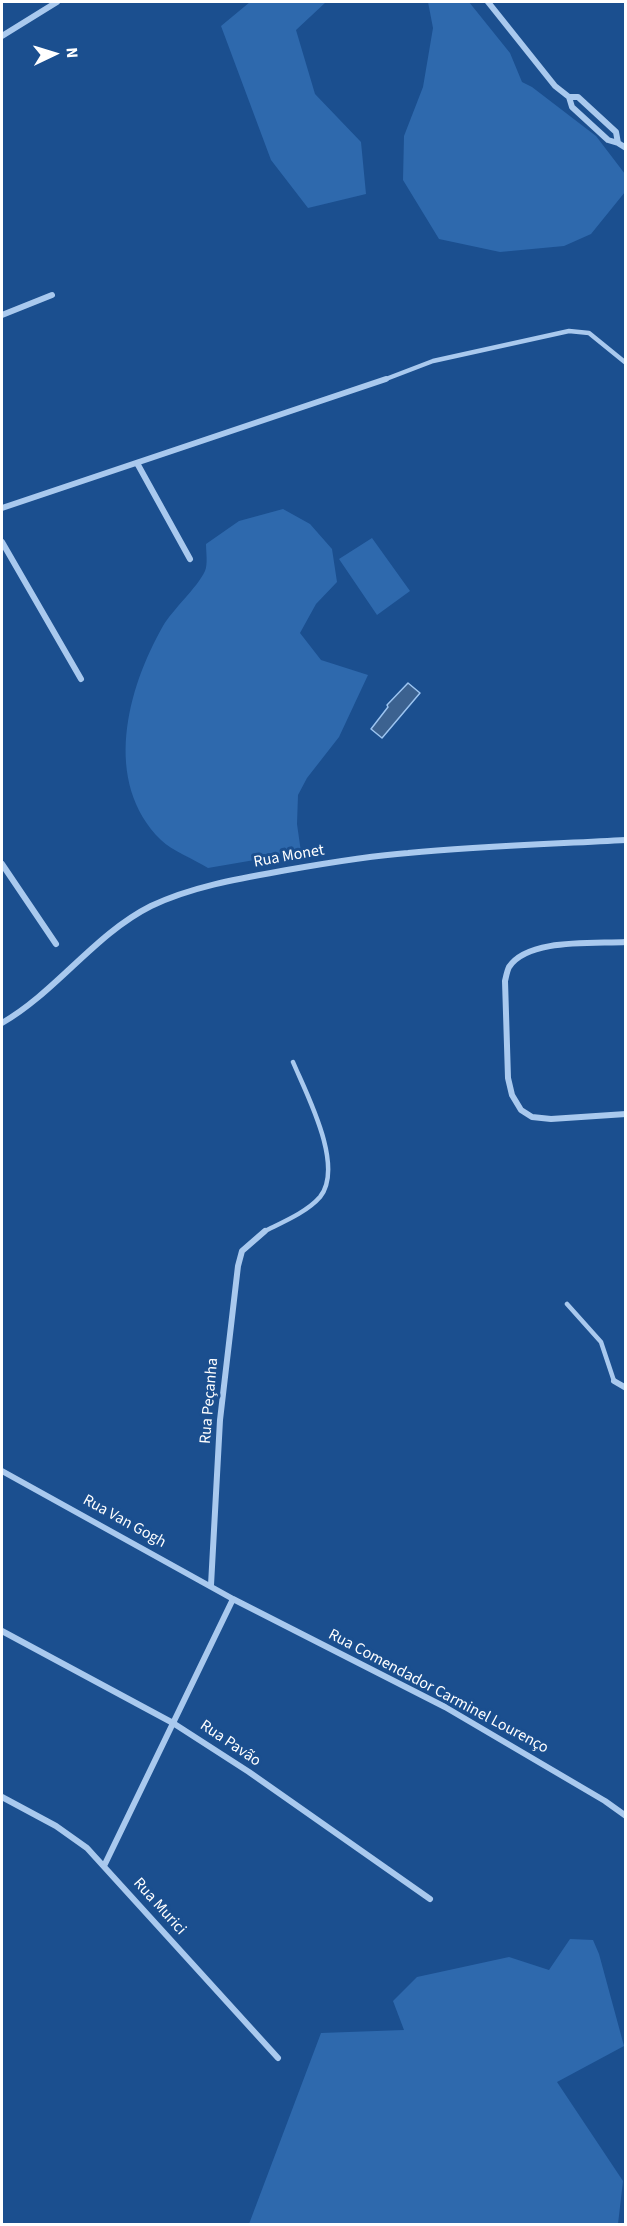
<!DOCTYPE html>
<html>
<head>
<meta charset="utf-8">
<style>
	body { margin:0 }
	#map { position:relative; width:627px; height:2226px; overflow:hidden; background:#1b4f8f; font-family:"Source Sans 3",sans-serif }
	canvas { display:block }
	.frame { position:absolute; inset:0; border:3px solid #fff; pointer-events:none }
	.north { position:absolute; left:24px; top:24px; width:60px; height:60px; -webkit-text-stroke:4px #1b4f8f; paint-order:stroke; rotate:86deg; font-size:16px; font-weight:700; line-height:24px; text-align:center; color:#fff }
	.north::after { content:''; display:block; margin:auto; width:21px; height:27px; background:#fff; clip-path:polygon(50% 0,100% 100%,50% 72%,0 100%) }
</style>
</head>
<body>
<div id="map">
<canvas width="627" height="2226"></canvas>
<div class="frame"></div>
<div class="north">N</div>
</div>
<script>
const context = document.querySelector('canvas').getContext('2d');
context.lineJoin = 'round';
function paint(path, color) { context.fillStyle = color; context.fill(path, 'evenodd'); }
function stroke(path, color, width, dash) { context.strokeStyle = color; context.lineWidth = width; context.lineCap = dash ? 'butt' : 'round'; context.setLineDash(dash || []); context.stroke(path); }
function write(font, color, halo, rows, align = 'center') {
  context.font = font + ' "Source Sans 3",sans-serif'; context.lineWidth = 6; context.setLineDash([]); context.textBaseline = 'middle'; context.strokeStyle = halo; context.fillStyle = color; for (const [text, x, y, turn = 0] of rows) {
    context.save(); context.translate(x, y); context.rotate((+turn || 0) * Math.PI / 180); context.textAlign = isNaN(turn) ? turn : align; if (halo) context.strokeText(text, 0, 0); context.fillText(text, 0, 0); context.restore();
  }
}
paint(new Path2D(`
	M250 2H326L296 30 315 94 361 142 366 194 308 208 271 160 221 26Z
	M428 2H469L510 53 522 82 532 87 596 136 625 174V192L591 234 564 246 500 252 439 239 403 180 404 136 423 87 433 28Z
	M283 509 310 524 332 549 337 582 316 604 300 633 321 660 368 675 339 737 307 778 298 795 297 824 301 852 208 868C194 859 172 851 161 840 102 782 127 689 163 626 173 609 197 588 205 571 208 564 206 552 206 544L239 521Z
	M372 538 410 591 377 615 339 559Z
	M570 1939 593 1940 599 1954 624 2046 557 2082 623 2181 618 2224H249L321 2033 404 2030 393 2001 417 1977 509 1957 549 1970Z`), '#2e69ad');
const water = new Path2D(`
	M408 683 420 693 382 738 371 729 388 707 387 705Z`);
paint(water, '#3c6290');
stroke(water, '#9cc4f0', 1.5);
stroke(new Path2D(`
	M386 379 433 361 569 331 589 333 626 363
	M265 1231C283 1222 307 1212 320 1197 345 1166 306 1093 293 1062
	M567 1304 601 1342 614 1381`), '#a9c9ee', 4.5);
stroke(new Path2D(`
	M488 2 555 86 569 97
	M2 36 57 2
	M618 143 616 132 578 97H569L572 107 608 140 618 143 626 148
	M2 315 52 295
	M137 463 190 559
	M2 508 386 379
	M2 542 81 679
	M2 864 56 944
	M626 942C594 944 528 938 509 967 507 971 506 977 505 981L508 1078 512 1095 521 1110 532 1117 551 1119 626 1114
	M2 1023C56 992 95 934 151 906 193 886 242 878 287 870 327 863 367 856 408 853 480 846 553 844 626 840
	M614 1381 626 1388
	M2 1471 233 1599 445 1707 605 1801 626 1816
	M211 1585 220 1420 238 1266 242 1251 265 1231
	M2 1631 173 1723 249 1772 430 1899
	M2 1797 56 1826 87 1848 278 2058
	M104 1866 233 1599`), '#a9c9ee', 6);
write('16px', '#fff', '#1b4f8f', [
	["Rua Monet",289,857,-10],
	["Rua Peçanha",210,1401,-85],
	["Rua Van Gogh",124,1522,29],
	["Rua Comendador Carminel Lourenço",438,1692,28],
	["Rua Pavão",230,1744,34],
	["Rua Murici",159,1907,48]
]);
</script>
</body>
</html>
